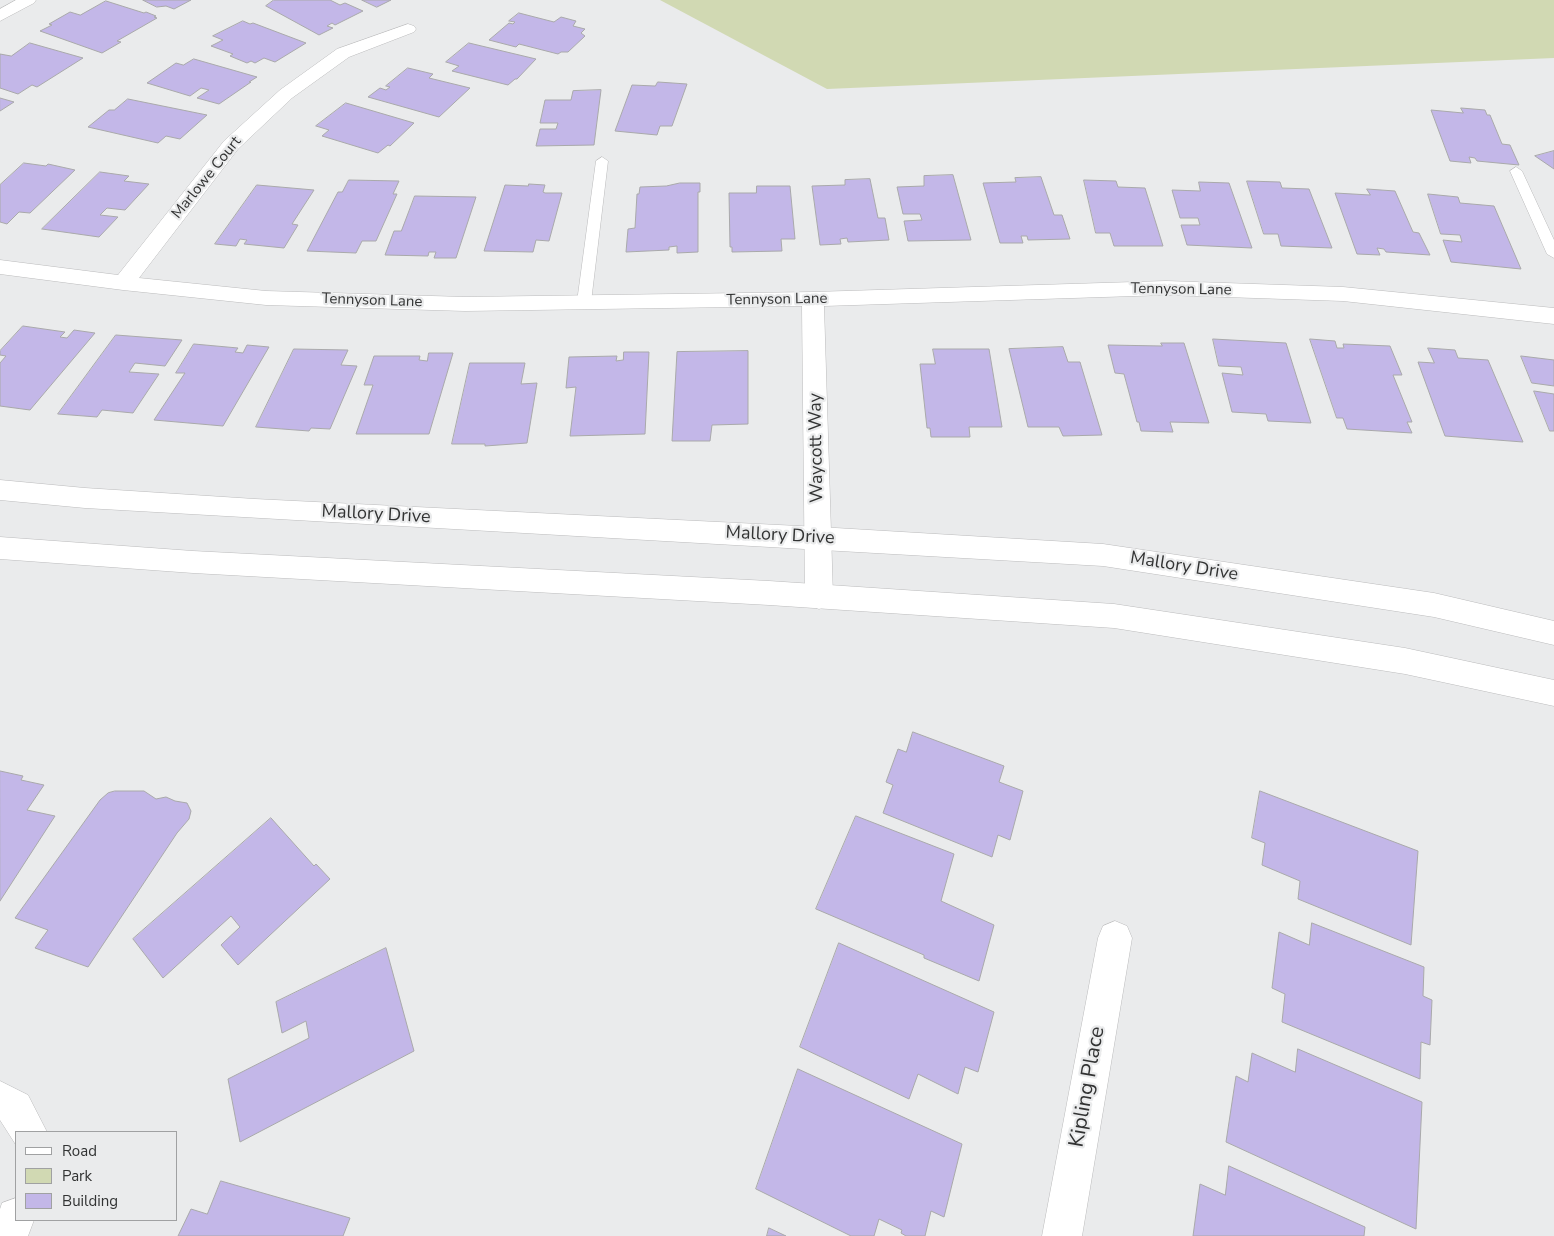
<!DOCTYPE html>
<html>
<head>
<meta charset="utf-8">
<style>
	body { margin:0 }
	#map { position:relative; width:1554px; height:1236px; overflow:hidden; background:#eaebec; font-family:"Nunito Sans",sans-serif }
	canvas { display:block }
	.legend { position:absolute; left:15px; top:1131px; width:162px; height:90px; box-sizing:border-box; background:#eaebec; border:1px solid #a0a1a2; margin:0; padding:6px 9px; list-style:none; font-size:15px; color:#323333 }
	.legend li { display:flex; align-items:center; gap:10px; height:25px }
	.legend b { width:25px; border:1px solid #a0a1a2 }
</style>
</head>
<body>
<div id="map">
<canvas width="1554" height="1236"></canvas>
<ul class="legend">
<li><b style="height:6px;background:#fff"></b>Road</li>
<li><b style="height:14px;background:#d1d9b3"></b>Park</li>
<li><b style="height:14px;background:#c3b7e8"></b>Building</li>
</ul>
</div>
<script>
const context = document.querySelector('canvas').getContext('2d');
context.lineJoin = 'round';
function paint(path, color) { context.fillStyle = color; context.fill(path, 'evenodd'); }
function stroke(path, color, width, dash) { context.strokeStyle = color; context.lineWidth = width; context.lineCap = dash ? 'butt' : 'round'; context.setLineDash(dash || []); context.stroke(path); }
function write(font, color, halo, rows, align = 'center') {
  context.font = font + ' "Nunito Sans",sans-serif'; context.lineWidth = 4.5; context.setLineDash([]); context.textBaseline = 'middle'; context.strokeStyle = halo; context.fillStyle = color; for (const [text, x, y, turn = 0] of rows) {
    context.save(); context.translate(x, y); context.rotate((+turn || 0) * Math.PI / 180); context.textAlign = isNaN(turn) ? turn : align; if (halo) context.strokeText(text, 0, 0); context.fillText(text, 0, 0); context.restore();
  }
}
paint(new Path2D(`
	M660 0H1554V58L827 89Z`), '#d1d9b3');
const building = new Path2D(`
	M143 0H191L174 9 166 6 157 7Z
	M274 0H330L340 5 345 3 363 11 335 25 332 23 327 26 333 28 319 35 266 6Z
	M362 0H391L377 7Z
	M106 1 144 13 146 12 156 16 154 17 157 18 117 41 121 42 102 53 40 31 52 25 49 24 70 12 80 15Z
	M519 13 554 22 561 17 576 21 573 26 585 29 581 33 585 36 568 52H561L558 54 519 44 516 47 489 40 509 23 513 24 515 22 509 21Z
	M243 21 250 24 253 23 306 43 275 62 264 58 255 63 251 61 247 63 230 56 233 54 211 46 223 40 213 36Z
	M30 43 83 58 37 87 32 85 18 94 0 88V54L11 56Z
	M469 43 536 59 517 79H515L508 85 452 71 459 66 446 62Z
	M194 59 257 77 249 82H251L219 104 197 98 209 90 201 88 190 96 147 83 176 63 183 65Z
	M408 68 433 74 429 78 470 88 439 117 368 97 380 88 386 90 390 87 386 86Z
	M658 82 687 84 672 126H660L657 135 615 131 632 85 655 86Z
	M601 90 594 145 536 146 540 129H556L558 123H540L545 100H571L573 91Z
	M0 98 14 102 0 111Z
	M128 99 207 115 180 139 166 136 158 143 88 127 109 110H114Z
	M346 103 414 123 390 146 388 145 378 153 322 136 329 130 316 126Z
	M1461 108 1485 110 1487 115H1490L1502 144 1510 145 1519 165 1477 161 1475 158 1469 157 1471 163 1450 161 1431 110 1463 113Z
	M1554 151V169L1535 156Z
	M24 163 46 166 48 164 75 170 30 213 19 212 7 224 0 222V185Z
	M100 172 129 176 124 181 149 184 125 210 107 208 100 215 118 217 99 237 42 229Z
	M953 175 971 240 908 241 904 221 922 220 920 214H903L897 187 924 186V176Z
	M1041 177 1054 215H1062L1070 239 1028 240 1027 236H1021L1023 243H1000L983 183 1016 182 1015 178Z
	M870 179 878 218H885L889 240 848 242 847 238 840 239 841 244 820 245 812 186 845 185V180Z
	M349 180 399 181 393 194H397L376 241H362L356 253 307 251 338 192H342Z
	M1084 180 1116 181 1118 187 1145 188 1163 246H1114L1110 233H1096Z
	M1247 181 1280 182 1282 188 1309 189 1332 248 1281 246 1278 234H1264Z
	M1199 182 1229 183 1252 248 1187 245 1181 225H1200L1198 218H1180L1172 190 1200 191Z
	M680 183H700V192H698V252L677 253V246L669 247V250L626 252 628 229 635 228 637 194H639L640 187 666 186Z
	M529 184 545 185 543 192 545 193H562L549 241 536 240 533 252 484 251 505 185 528 186Z
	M257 185 314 190 292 224 298 225 284 248 244 244 247 240 240 239 236 246 215 244Z
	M757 186H790L795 239H781L782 251 732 252V247H730L729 193H756Z
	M1367 189 1395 191 1413 232 1419 233 1430 255 1386 252 1384 249 1377 248 1380 255 1357 254 1335 193 1370 195Z
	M1428 194 1458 197 1460 203 1494 206 1521 269 1451 262 1443 240 1462 242 1460 235 1441 234Z
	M415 196 476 197 456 258H434L436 252H429L428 256 385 255 394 231H401Z
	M23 326 65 332 60 337 67 338 74 330 95 333 30 410 0 406V363L6 356 0 355V351Z
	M116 335 182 340 165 366 135 363 129 372 159 374 133 413 102 410 97 417 58 414Z
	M1213 339 1286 343 1311 423 1268 421 1266 414 1232 412 1222 373 1243 375 1241 367 1219 366Z
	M1310 339 1335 341 1337 348H1344L1343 344 1390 346 1402 375H1393L1412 422H1407L1412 433 1347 429 1343 418H1337Z
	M1161 343H1184L1209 423 1170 422 1173 432 1141 431 1139 422H1137L1124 374 1115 373 1108 345 1162 346Z
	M194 344 238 348 235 352 243 353 247 345 269 347 223 426 154 420 185 373H176Z
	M1063 347 1068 362H1080L1102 435 1063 436 1059 427H1028L1009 349Z
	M1428 348 1455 350 1458 358 1488 360 1523 442 1445 436 1418 362 1434 363Z
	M294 349 348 350 341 365 357 366 330 429 311 428 309 431 256 427Z
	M933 349H989L1002 427H969L970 437H931L930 428H927L920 364H935Z
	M748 351V424L712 425 710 441H672L677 352Z
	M624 352H649L645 434 570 436 576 387 566 388 569 357 617 356 616 361 623 360Z
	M429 353H453L429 434H356L373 385H364L374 356H420L419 360 427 361Z
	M1521 356 1554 360V386L1532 383Z
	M470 363H525L521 384 537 383 527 443 485 446V444H452Z
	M1534 391 1554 394V431H1550Z
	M913 732 1004 766 999 782 1023 791 1010 840 998 835 992 857 883 813 893 785 886 782 898 749 906 752Z
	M0 771 23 776 21 780 44 785 27 810 55 816 0 901Z
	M115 791H144L156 799 166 797 175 801 187 803 191 811 189 819 177 833 88 967 35 948 48 930 15 918 100 800 108 793Z
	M1260 791 1418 851 1411 945 1298 899 1300 881 1262 865 1265 843 1252 838Z
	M856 816 954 854 941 901 994 925 979 981 924 958V955L816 909Z
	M271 818 314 866 316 864 330 879 238 965 221 945 240 927 231 916 163 978 133 939Z
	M1312 923 1424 967 1423 996 1432 1000 1430 1045 1421 1042 1420 1079 1282 1022 1285 994 1272 988 1279 932 1309 945Z
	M839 943 994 1012 978 1072 965 1067 958 1094 918 1074 909 1099 800 1047Z
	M386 948 414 1051 240 1142 228 1079 309 1038 306 1021 282 1033 276 1002Z
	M1298 1049 1422 1102 1416 1229 1226 1142 1236 1076 1248 1082 1252 1053 1295 1072Z
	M798 1069 962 1144 944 1217 931 1211 925 1236H906L901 1233 902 1230 879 1219 874 1236H851L756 1189Z
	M1229 1166 1365 1227 1364 1236H1193L1200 1184 1225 1195Z
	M221 1181 350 1218 343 1236H178L191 1209 207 1214Z
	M769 1228 786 1236H767Z`);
paint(building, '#c3b7e8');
stroke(building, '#a9a9aa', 1);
const service = new Path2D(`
	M602 157 608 161 591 302 589 305H579L577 302 596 161Z
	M1516 167 1522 171 1554 240V258L1547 254 1510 171Z`);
const minor = new Path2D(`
	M16 0H36L34 3 0 21V9Z
	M408 24 414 26 416 29 414 32 349 57 292 98 238 149 139 278 266 291 465 297 813 292 1166 281 1343 287 1554 308V324L1343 301 1166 295 824 306 833 597 829 605 819 609 809 605 805 597 802 306 465 311 266 305 123 290 0 274V260L118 275 224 141 280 90 337 49Z
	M1115 921 1127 926 1132 938 1082 1236H1042L1098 938 1103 926Z
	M0 1081 28 1095 47 1132H16V1145L0 1120Z
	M16 1198V1220H34L28 1236H0V1209L2 1203Z`);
const secondary = new Path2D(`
	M0 480 85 488 255 499 819 527 1103 544 1434 593 1554 621V645L1434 617 1103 566 85 508 0 500Z
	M0 537 193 551 769 581 1114 604 1405 648 1554 680V706L1405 674 1114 628 769 605 193 573 0 559Z`);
stroke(service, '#bbbbbc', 1);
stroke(minor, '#bbbbbc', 1);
stroke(secondary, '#bbbbbc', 1);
paint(service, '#fff');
paint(minor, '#fff');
paint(secondary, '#fff');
write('15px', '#323333', '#eaebec', [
	["Marlowe Court",207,178,-51],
	["Tennyson Lane",1181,290,1],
	["Tennyson Lane",777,300,-1],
	["Tennyson Lane",372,301,2]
]);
write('18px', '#323333', '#eaebec', [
	["Waycott Way",817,448,-91],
	["Mallory Drive",376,515,3],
	["Mallory Drive",780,536,3],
	["Mallory Drive",1184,567,9]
]);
write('21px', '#323333', '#eaebec', [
	["Kipling Place",1088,1087,-80]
]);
</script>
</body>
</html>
